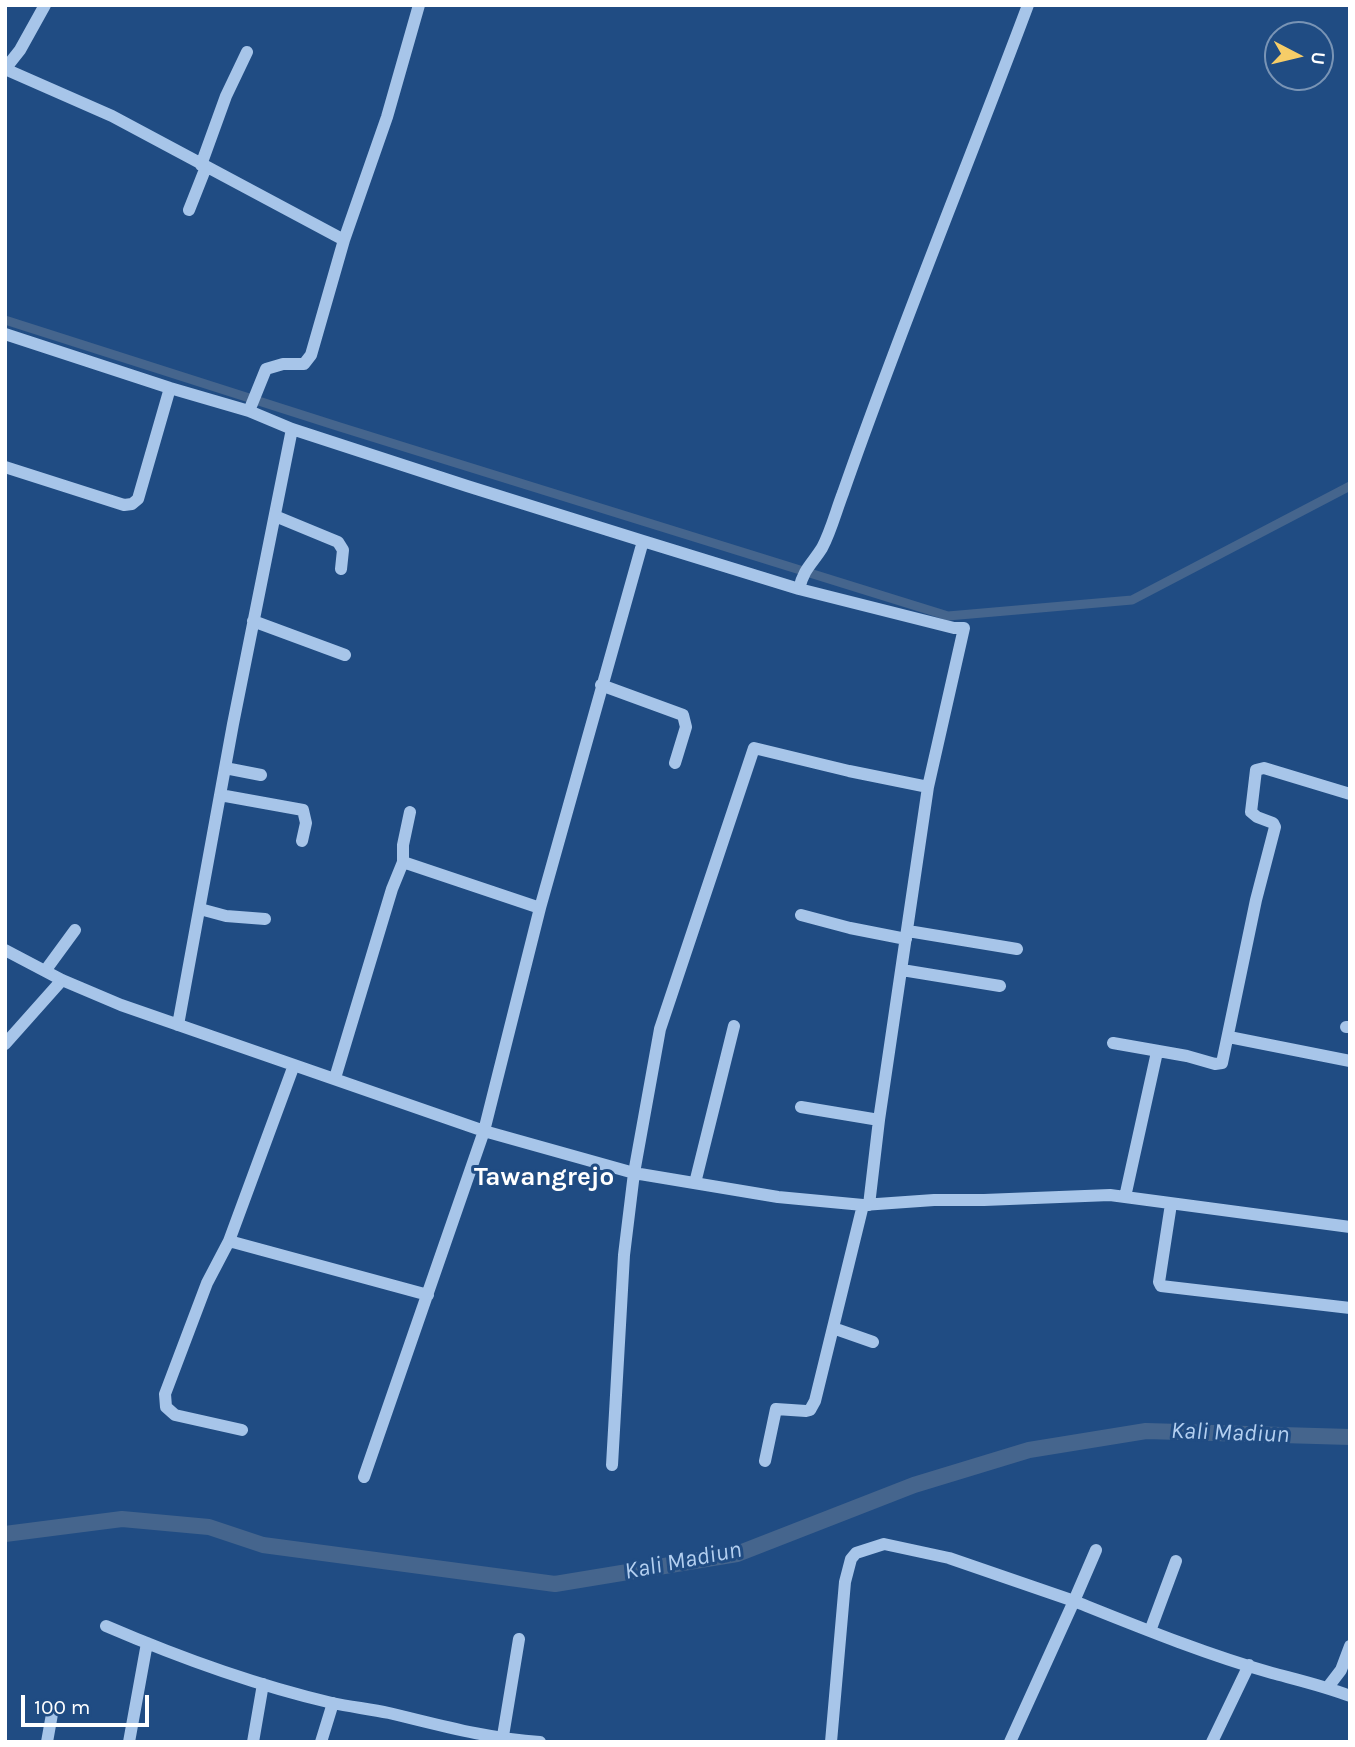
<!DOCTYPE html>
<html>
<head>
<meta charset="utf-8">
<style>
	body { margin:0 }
	#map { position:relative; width:1355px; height:1747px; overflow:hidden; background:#204c83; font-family:Karla,sans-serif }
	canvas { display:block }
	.frame { position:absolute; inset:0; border:7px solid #fff; pointer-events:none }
	.north { position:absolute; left:1264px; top:21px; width:70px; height:70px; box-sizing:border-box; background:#204c83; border:2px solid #7994b5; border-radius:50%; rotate:97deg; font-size:19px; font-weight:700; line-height:28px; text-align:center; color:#fff }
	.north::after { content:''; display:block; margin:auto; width:24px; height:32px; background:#f6cd68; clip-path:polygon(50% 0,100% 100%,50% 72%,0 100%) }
	.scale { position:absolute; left:21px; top:1695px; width:128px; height:32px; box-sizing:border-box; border:4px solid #fff; border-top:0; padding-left:9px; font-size:21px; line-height:24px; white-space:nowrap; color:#fff; -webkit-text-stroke:5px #204c83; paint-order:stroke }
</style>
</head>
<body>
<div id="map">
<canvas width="1355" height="1747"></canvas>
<div class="frame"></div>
<div class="north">U</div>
<div class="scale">100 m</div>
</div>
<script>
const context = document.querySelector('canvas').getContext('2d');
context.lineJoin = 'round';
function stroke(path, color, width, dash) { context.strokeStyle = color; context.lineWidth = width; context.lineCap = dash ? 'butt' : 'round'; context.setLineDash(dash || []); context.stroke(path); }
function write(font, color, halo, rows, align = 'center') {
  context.font = font + ' Karla,sans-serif'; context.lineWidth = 6; context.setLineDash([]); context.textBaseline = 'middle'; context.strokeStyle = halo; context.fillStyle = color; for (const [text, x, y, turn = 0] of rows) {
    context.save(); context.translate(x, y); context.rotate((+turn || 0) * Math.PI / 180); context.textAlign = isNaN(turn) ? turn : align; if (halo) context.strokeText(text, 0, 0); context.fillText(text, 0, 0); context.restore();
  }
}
stroke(new Path2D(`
	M5 320 340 427 948 616 1132 600 1350 486`), '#45658d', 9);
stroke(new Path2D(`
	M5 1534 122 1519 209 1527 263 1545 555 1584 737 1554 914 1485 1029 1450 1146 1431 1350 1437`), '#45658d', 16);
stroke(new Path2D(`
	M45 5 20 50 5 69 112 116 344 240
	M201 165 226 96 247 52
	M189 210 206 167
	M5 334 170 388 249 411 292 429 467 486 643 541 799 589 954 628H964L928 787 879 1120 869 1205
	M249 411 266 369 283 364H304L311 355 344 240 387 117 419 5
	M5 467 124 505 132 504 138 499 170 388
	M275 516 338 542 343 550 341 569
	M799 589C804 568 812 564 822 548 831 531 836 511 843 493 900 329 967 168 1028 5
	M253 621 345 655
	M601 685 683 715 686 727 675 763
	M225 768 261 775
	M220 795 303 810 306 823 302 841
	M410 812 403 845V862L540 908
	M200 909 226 916 265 919
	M801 915 850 928 906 939
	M908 931 1017 949
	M5 950 62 980 121 1005 484 1131 634 1173 778 1197 863 1205 934 1200H984L1110 1195 1350 1227
	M902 970 1000 986
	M45 971 75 930
	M178 1025 233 724 292 429
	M1346 1027H1350
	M1229 1037 1350 1061
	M1113 1043 1187 1056 1215 1064 1222 1063 1256 900 1275 827 1273 823 1257 817 1251 812 1256 770 1264 768 1350 794
	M5 1044 62 980
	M335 1078 392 889 403 862
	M801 1107 879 1120
	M695 1183 734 1026
	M1125 1197 1157 1052
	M1171 1204 1159 1282 1161 1286 1350 1308
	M229 1241 428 1295
	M833 1328 873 1342
	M242 1430 175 1415 166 1407 165 1394 207 1283 229 1241 294 1065
	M765 1461 776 1409 806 1411 810 1410 815 1401 863 1205
	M612 1465 624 1255 634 1173 660 1029 754 748 849 771 928 787
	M364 1477 484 1131 540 908 643 541
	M106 1626C178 1657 255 1685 332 1703 351 1707 370 1709 389 1713 439 1725 489 1739 540 1742
	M1150 1631 1176 1561
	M1328 1687 1341 1670 1350 1646
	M47 1742 52 1714
	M129 1742 147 1643
	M253 1742 263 1684
	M321 1742 333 1703
	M502 1742 519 1639
	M831 1742 845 1582 851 1559 856 1553 884 1544 949 1558 1074 1601 1096 1550
	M1010 1742 1074 1601C1139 1627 1205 1654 1272 1673 1298 1680 1324 1686 1350 1696
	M1212 1742 1249 1665`), '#a7c5e9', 12);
write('italic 24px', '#b3cff0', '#204c83', [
	["Kali Madiun",1230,1433,2],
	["Kali Madiun",683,1561,-11]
]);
write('bold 26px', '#fff', '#204c83', [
	["Tawangrejo",544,1178]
]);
</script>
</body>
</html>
